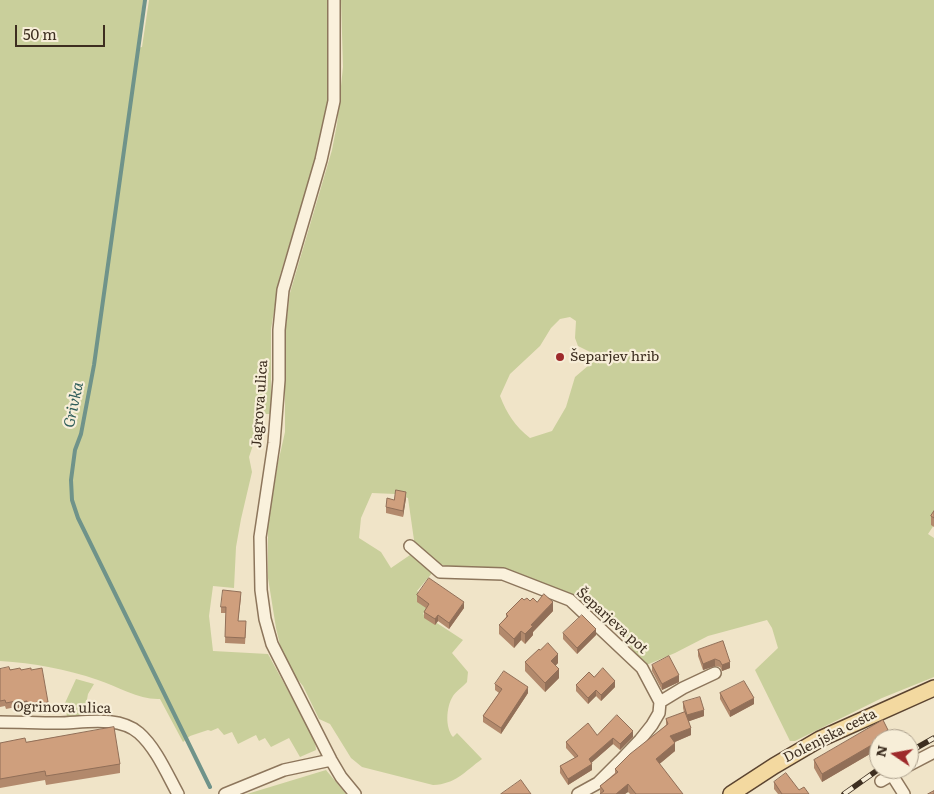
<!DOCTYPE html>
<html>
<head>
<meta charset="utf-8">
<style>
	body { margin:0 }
	#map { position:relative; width:934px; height:794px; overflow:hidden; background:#f0e4c8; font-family:Literata,serif }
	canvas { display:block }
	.north { position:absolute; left:869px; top:729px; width:50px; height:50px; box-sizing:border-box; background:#f7eed8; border:1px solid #ada18e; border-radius:50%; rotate:282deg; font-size:14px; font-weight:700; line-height:20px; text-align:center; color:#3d2e20 }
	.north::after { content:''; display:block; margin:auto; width:18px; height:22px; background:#9e2a2b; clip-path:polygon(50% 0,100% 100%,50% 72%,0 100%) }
	.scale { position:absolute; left:15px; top:25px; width:90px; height:22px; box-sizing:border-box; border:2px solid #3d2e20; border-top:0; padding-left:6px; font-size:15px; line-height:18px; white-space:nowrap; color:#3d2e20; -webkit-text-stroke:4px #f7eed8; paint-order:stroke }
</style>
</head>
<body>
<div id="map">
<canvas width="934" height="794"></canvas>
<div class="north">N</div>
<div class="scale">50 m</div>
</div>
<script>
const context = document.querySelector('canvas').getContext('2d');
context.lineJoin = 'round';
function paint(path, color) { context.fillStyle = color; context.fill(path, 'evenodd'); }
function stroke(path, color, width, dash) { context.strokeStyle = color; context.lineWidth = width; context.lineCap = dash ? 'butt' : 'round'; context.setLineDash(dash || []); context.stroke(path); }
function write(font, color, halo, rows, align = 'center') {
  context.font = font + ' Literata,serif'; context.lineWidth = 4.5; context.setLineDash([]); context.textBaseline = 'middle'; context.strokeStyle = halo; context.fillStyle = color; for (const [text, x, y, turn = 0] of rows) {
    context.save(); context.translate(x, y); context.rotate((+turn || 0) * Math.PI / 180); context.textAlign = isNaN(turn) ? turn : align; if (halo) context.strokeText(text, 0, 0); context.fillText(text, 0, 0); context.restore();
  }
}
paint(new Path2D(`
	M0 0H143L137 48 142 47 149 0H327L329 68 327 103 319 149 280 275 271 329V414H260L257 433 249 457 252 472 241 519 236 547 234 588 213 586 209 616 213 651 268 654 315 740 316 750 300 757 289 738 271 747 265 738 259 741 256 735 238 744 232 732 224 735 218 728 211 731 208 730 190 736 183 742 160 699C139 700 119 687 98 680 66 669 34 663 0 661Z
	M341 0H934V525L928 534 934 538V677L882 698 795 741H790L755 670 778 648 772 628 767 620 708 636 675 653 644 666 625 639 603 614 582 601 549 586 456 570 438 563 415 547 408 498 395 494 372 493 361 518 359 538 381 552 391 568 410 555 433 572 417 591 431 602 423 614 463 640 452 653 468 672 467 682C463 687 456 691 453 696 446 707 445 728 453 737L457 733 482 759C464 772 456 784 433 785L362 767 351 758 330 724 319 719 303 686 294 675 281 649 276 628 268 578V526L278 463 285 432V334L290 293 332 150 337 124 343 67ZM570 317 576 321 575 338 578 346 590 352 589 365 575 377 566 407 552 431 530 438C515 426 507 414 500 396L510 374 540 346 551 328 560 319Z
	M76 679 94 684 88 694 84 716 67 717 65 703Z
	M326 770 346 794H247Z`), '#c9cf9b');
stroke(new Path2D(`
	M145 0 94 365 81 434 75 450 71 480 72 500 78 518 210 787`), '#6f938a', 4);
const minor = new Path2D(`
	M334 0V101L321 160 283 290 279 330V380L274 443 260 537 261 590 265 619 272 644 331 760 341 777 355 794
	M410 546 440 572 503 574 570 600 642 668 660 702 659 713 652 725 640 740 620 761 598 783 578 794
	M660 702 683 688 715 673
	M0 722C19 722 38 723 57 723 83 723 118 715 139 733 156 748 167 774 178 794
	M909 765 934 752
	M892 775 904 794
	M881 781 902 769
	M225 794 284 770 331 760`);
const major = new Path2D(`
	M731 794 774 766 820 739 934 688`);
stroke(minor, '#8d765c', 14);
stroke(major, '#5b4430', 18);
stroke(minor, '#faf1dc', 11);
stroke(major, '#f3d9a0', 15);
const rail = new Path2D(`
	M909 752 934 738
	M844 794 879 769`);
stroke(rail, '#3d2e20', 5.5);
stroke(rail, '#f7eed8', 4, [11]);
paint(new Path2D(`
	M406 498 403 517 386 513V507L394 500Z
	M934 511V527L931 525V516Z
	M417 595 464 608 449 629 438 621 435 625 424 618V612L426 608 417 602Z
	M241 598 238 621 246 628 245 644 225 643 226 613H221V607Z
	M524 600 537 602 553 611 533 632V635L525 644 521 640 514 648 499 634V625L506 617V614Z
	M563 633 596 635 577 654 563 639Z
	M723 641 730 668 722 671 720 667 715 666 703 670 698 656V650Z
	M525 662 558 663 555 666 559 678 545 692 525 671Z
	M652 665 679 682 662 690 652 671Z
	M0 669 31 670 48 702V708L38 710V708L27 710V707L16 709V707L6 709 5 706 0 707Z
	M594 677 615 687 601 701 596 696 588 704 576 691V685Z
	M495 684 528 693 501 734 483 722V716L499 693 495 690Z
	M720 693 754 704 730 717 720 699Z
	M683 702 704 716 689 721 691 735 675 742V751L659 764 683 794H630L628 792 625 794H600V786L615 773V769L666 725V719L684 712 683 708Z
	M883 720 888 730V738L886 739H879V755L878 756 875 751 822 782 814 768V760Z
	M597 735 633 737 620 750 613 744 591 763 592 770 568 785 560 773V766L575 758 566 748V742Z
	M26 742 120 764V773L46 785 45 780 0 788V743Z
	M774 782 799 790 809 794H778L774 789Z`), '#b2896c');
paint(new Path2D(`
	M406 492V498L403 517V511Z
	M464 602V608L449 629V623Z
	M553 602V611L533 632V635L525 644V634L531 625Z
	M438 615V621L435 625V619Z
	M596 629V635L577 654V648Z
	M521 631V640L514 648V639Z
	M558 654V663L551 670V661Z
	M715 659V666L703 670V664Z
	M730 662V668L722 671V665Z
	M559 669V678L545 692V683Z
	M679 675V682L662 690V684Z
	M615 681V687L601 701V695Z
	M528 687V693L501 734V728Z
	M596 690V696L588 704V698Z
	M754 698V704L730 717V711Z
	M27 701V707L16 709V703Z
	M704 710V716L687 722V715Z
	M691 728V735L670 744V736Z
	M888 730V738L886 739H881V734Z
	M633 731V737L620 750V744Z
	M613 738V744L589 765V759Z
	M675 743V751L656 767V759Z
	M875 743V751L822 782V774Z
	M879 747V755L878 756V748Z
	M592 764V770L568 785V779Z
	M628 784V792L625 794H616Z`), '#916f58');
const building = new Path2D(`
	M396 490 406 492 403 511 386 507 387 498 394 500Z
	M934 511V518L931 516Z
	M429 578 464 602 449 623 438 615 435 619 424 612 429 604 417 595Z
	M223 590 241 592 238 621H246L245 638 225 637 226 607H221Z
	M544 594 553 602 531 625 533 626 525 634 521 631 514 639 499 625 508 616 506 614 522 598 524 600 527 598 530 601 533 598 537 602Z
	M582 615 596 629 577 648 563 633Z
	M723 641 730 662 722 665 720 661 715 659 703 664 698 650Z
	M548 643 558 654 551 661 559 669 545 683 525 662 539 649 540 650Z
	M669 656 679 675 662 684 652 665Z
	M9 667 10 670 20 668 21 670 31 668V670L42 668 48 702 38 704V702L27 704V701L16 703V701L6 703 5 700 0 701V669Z
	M603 668 615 681 601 695 596 690 588 698 576 685 589 672 594 677Z
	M504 671 528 687 501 728 483 716 502 689 495 684Z
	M744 681 754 698 730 711 720 693Z
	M700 697 704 710 687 715 683 702Z
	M685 712 691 728 670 736 675 743 656 759 683 794H636L628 784 616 794H600L604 791 600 786 618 772 615 769 630 754 668 724 666 719Z
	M617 715 633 731 620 744 613 738 589 759 592 764 568 779 560 766 578 756 566 742 588 723 597 735Z
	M883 720 888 730 881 734 884 739H879V747L878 748 875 743 822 774 814 760Z
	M114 727 120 764 46 776 45 771 0 779V743L25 738 26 742Z
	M786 773 799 790 804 787 809 794H782L774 782Z
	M521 780 531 794H501Z
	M934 791V794H928Z`);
paint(building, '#cf9f7d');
stroke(building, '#916f58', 1);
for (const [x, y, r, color] of [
	[560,357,5,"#9e2a2b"]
]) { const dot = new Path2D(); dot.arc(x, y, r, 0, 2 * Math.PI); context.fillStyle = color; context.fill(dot); stroke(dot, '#f7eed8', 2); }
write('14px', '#3d2e20', '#f7eed8', [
	["Šeparjev hrib",570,357]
], 'left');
write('14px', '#3d2e20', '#f7eed8', [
	["Jagrova ulica",260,404,-86],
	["Šeparjeva pot",612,621,42],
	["Ogrinova ulica",62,708,1],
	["Dolenjska cesta",830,736,-27]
]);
write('italic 15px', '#2f5d5a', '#f7eed8', [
	["Grivka",74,405,-78]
]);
</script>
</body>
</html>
